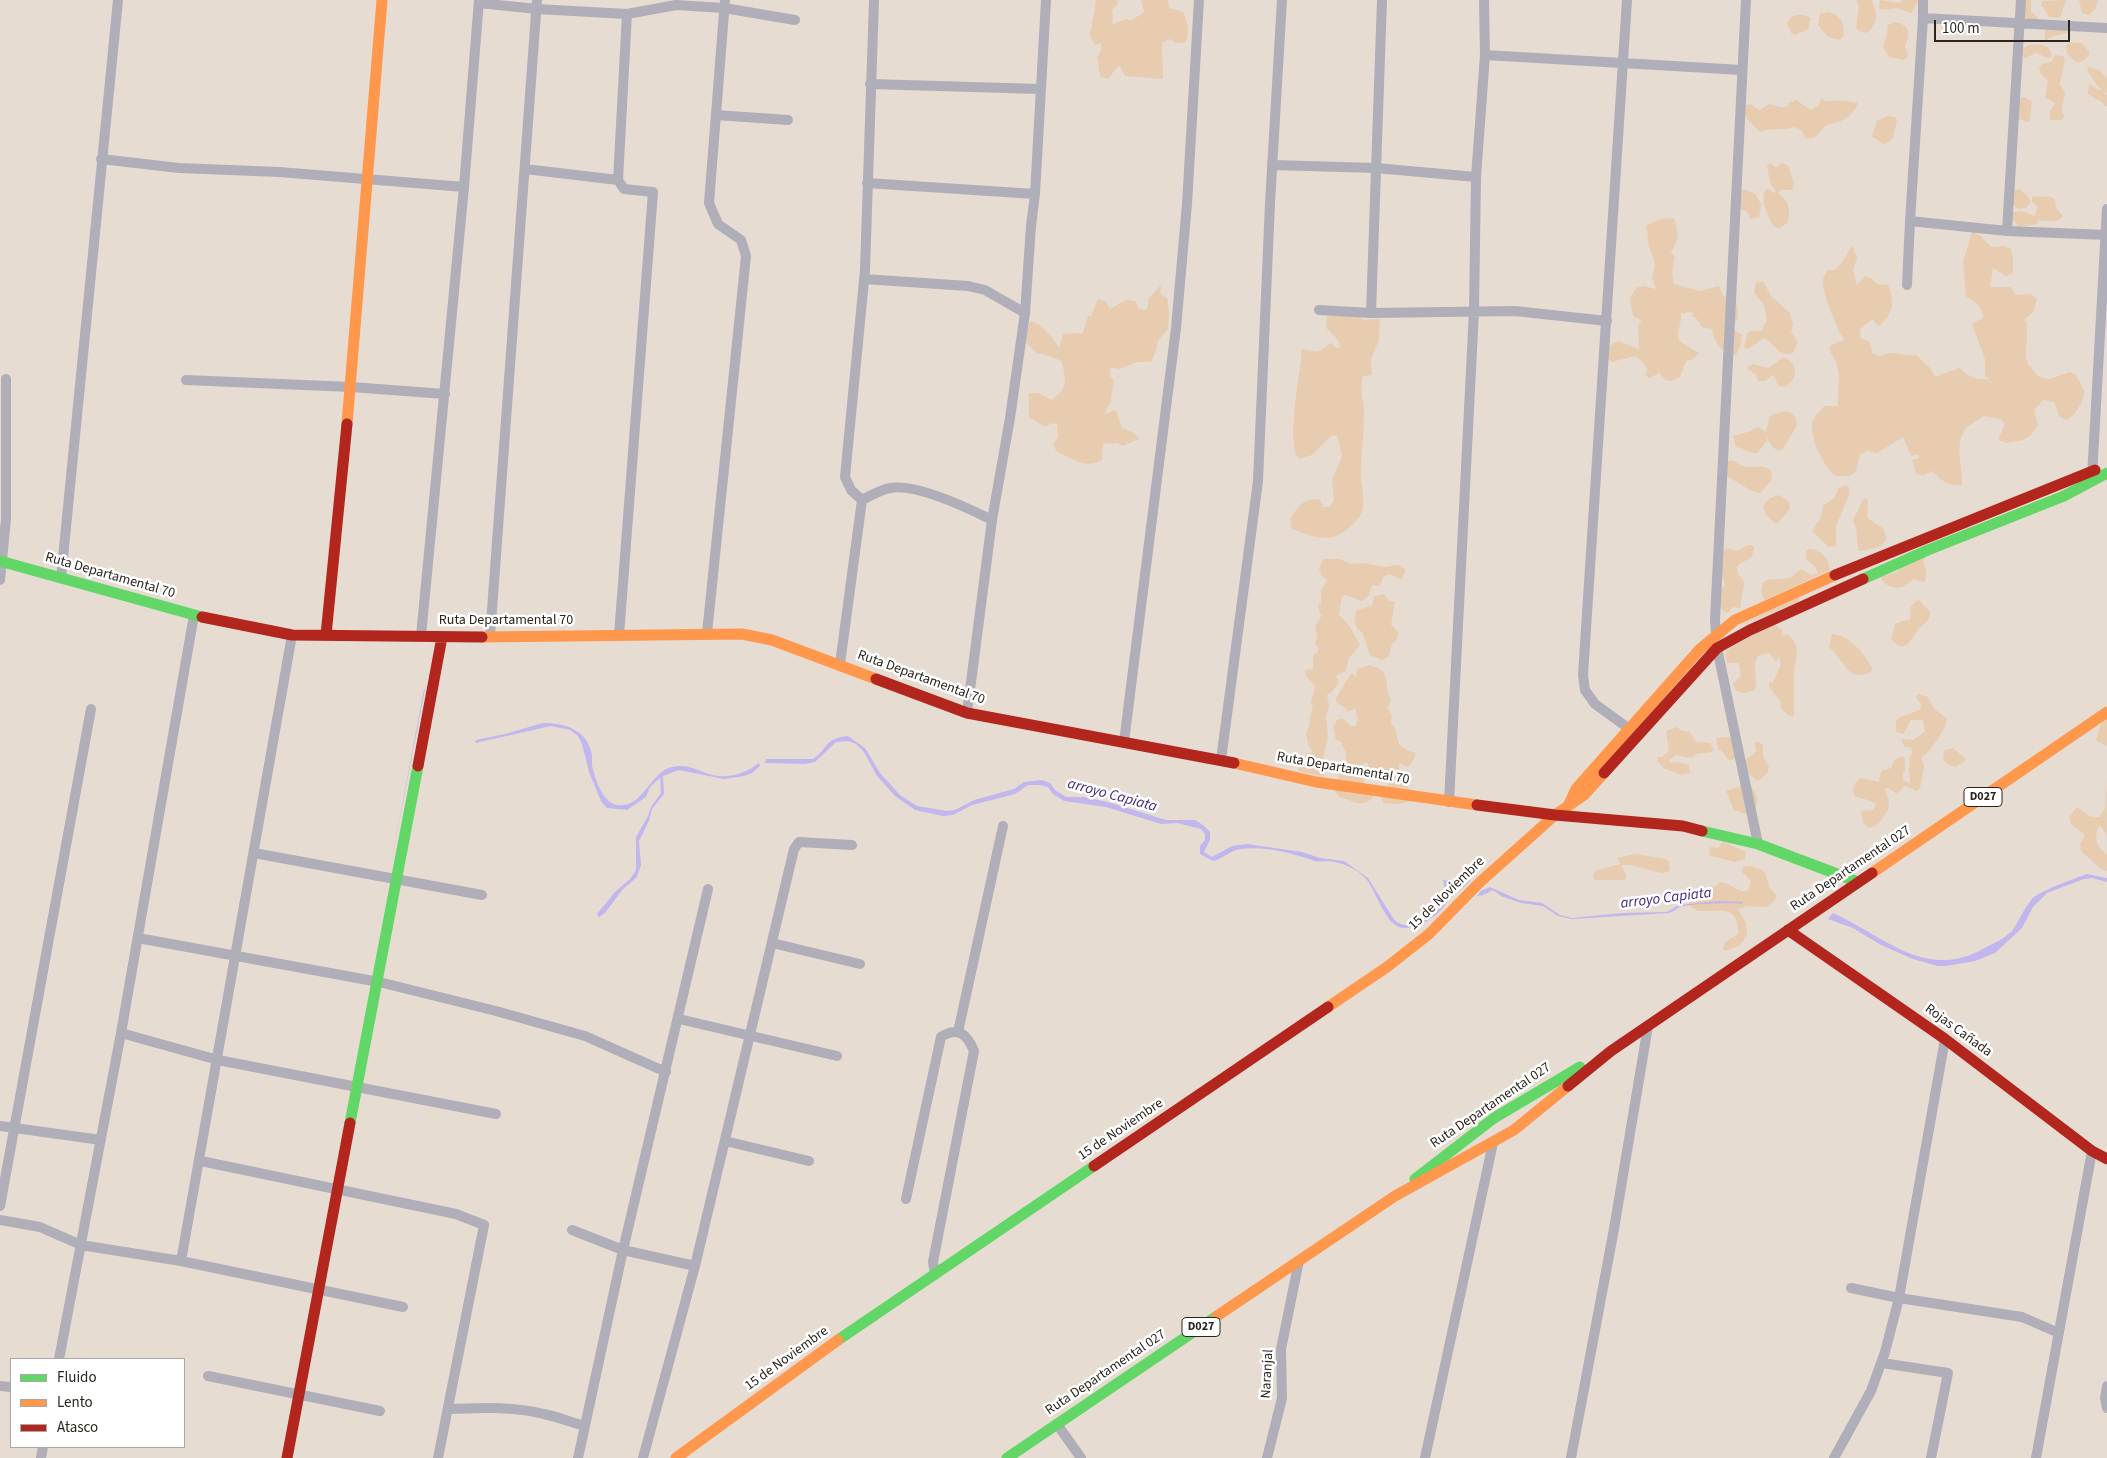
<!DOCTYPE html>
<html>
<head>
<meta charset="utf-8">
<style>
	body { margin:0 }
	#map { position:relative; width:2107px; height:1458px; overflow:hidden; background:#e6dcd2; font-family:"Source Sans 3",sans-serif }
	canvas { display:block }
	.legend { position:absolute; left:10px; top:1358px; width:175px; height:90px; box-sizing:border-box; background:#fff; border:1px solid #aaa8a5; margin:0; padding:6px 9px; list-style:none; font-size:15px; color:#2b251e }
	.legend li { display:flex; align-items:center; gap:10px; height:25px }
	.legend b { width:25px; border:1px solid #aaa8a5 }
	.scale { position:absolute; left:1934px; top:20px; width:136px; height:22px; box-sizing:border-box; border:2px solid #2b251e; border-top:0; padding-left:6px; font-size:15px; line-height:18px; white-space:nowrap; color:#2b251e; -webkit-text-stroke:4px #fff; paint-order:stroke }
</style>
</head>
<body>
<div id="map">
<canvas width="2107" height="1458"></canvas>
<ul class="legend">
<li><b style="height:6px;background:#63d668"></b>Fluido</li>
<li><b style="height:6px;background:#ff974d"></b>Lento</li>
<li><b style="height:6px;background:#b3261e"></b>Atasco</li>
</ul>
<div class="scale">100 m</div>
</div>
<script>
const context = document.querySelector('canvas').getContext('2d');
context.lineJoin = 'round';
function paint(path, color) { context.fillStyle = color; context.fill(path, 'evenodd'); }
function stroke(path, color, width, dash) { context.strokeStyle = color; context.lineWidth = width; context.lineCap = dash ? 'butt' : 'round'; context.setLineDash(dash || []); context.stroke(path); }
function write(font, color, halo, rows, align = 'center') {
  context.font = font + ' "Source Sans 3",sans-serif'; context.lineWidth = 5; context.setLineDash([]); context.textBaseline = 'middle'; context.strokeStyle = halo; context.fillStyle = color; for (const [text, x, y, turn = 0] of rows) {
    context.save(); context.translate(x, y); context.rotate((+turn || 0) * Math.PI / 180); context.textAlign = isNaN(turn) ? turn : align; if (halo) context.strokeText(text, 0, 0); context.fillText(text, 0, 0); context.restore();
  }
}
paint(new Path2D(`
	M1096 0H1117L1118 4 1112 10 1113 24 1126 19 1132 20 1144 12 1141 0H1168L1169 8 1183 12C1188 22 1189 31 1186 42L1177 43 1170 39 1162 43 1163 79 1125 76 1119 65 1108 79 1100 76 1097 57 1101 51V43L1095 45 1089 34 1092 26Z
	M1856 0H1872C1876 15 1880 20 1867 33L1859 31 1856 28 1859 6Z
	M1880 0 1901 3 1903 0H1919L1911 13 1897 8 1882 10 1879 8Z
	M2022 0H2031V12L2037 17V21H2027L2025 18Z
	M2066 0 2060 18 2049 17 2041 4 2043 1Z
	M2079 0H2098L2095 9 2089 15 2082 13Z
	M1828 12C1841 15 1845 24 1843 37L1840 40 1828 37 1818 25 1820 13Z
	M1797 15H1804L1811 18 1808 29 1795 35 1791 33 1787 22 1793 16Z
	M1895 22 1902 24 1908 29V37L1905 47 1908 54 1907 58 1904 60 1889 57 1883 47 1887 34 1888 25Z
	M2045 28 2066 30 2068 33 2053 36 2045 41Z
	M2070 42 2081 43 2089 51V55L2083 61 2077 63 2067 54 2066 46Z
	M2029 45C2039 44 2051 43 2052 57L2047 58 2037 53 2024 58 2022 52 2023 49Z
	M2055 55 2063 56 2065 60 2060 84 2065 93 2062 107 2064 117 2062 120H2050V112L2055 103 2045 97 2048 81 2041 74 2039 68 2042 64 2051 62Z
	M2089 67 2099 70 2107 78V93L2103 92 2107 95V106H2104L2102 102 2088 94 2089 84 2098 90H2102L2096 84 2087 70Z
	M2024 97 2032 102 2030 121 2028 122 2016 118 2019 99Z
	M1821 99 1825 100 1824 102C1835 99 1847 101 1858 103 1856 111 1846 120 1838 122 1835 123 1830 123 1827 125 1818 131 1818 141 1805 138L1801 130 1794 127C1783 131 1772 127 1760 132L1746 118 1743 107 1750 104 1760 110 1769 104 1780 107H1787L1789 103 1796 100 1811 110 1818 106Z
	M1888 116 1895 117 1897 120 1893 138 1884 145 1872 136 1877 121Z
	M1771 163 1776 168 1781 163 1788 165 1794 183 1792 190H1782L1778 193C1789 203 1791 206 1788 222L1779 229 1773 226C1768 215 1760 202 1765 190L1768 189 1774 193 1776 192 1770 183 1767 166Z
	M1744 189 1755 194 1761 204 1762 202 1759 217 1751 219 1747 212 1740 209 1741 191Z
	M2019 189 2027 195 2031 202 2026 208 2018 209 2012 203V192Z
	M2036 196 2051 197 2055 200 2056 208 2063 216C2059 224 2046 220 2038 220L2037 224 2018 227 2014 221 2011 219 2010 213 2022 211 2035 216 2037 206 2032 202V197Z
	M1674 218C1678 234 1681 236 1671 252L1675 257 1672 272 1674 284 1700 291 1719 286C1720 289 1722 295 1725 297 1736 308 1738 297 1738 319L1733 324V329L1742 335 1741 344 1736 355C1722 354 1714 342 1712 329L1702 327 1696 318 1691 316 1694 313 1689 312 1681 314C1682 324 1676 330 1679 341L1699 353 1693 359 1686 361 1680 377 1671 381 1665 380 1659 373 1650 378 1645 375 1647 370 1645 365 1636 356 1611 362 1607 356 1606 348 1618 341 1639 349 1638 326 1642 321 1633 316 1630 298 1636 288 1643 286 1656 289 1652 278C1658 260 1653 261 1649 246 1647 240 1648 232 1646 226L1660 219Z
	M1972 232 1981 236 1991 247 2004 246 2011 249 2013 257V273L2006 276 1993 268 1990 287H2011L2016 295 2030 294 2037 299 2033 312 2023 321H2026L2027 328 2026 356 2028 365 2031 367 2035 373 2041 378 2050 379 2070 372 2076 375 2084 391C2083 403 2077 413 2067 420L2059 416 2054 402 2043 400 2034 410 2038 425 2030 436 2023 440 2007 443 1998 440 2005 424 2000 419 1984 416C1979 420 1972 423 1967 427 1953 443 1963 467 1962 485 1951 487 1939 480 1933 471L1923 475 1916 474 1912 460 1919 458 1918 454 1911 456 1903 437 1877 453 1868 451 1860 454 1856 471 1850 476H1835C1824 467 1806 432 1814 418 1816 414 1822 410 1824 406H1838C1837 382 1844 371 1829 350L1831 345 1844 340C1838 330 1821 291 1823 281 1823 277 1826 273 1827 270H1835L1843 261 1852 245 1857 258 1853 270 1857 285 1865 276 1871 278 1877 284 1888 285C1895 300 1893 317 1878 326L1873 319 1860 329 1861 339 1869 341 1873 354 1880 356C1894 349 1902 357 1916 355L1931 369 1935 377 1960 368C1969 378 1978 380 1991 379L1985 377V359L1972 324 1983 318C1982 306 1976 302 1966 297L1963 262Z
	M1757 282H1764L1770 295 1790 313 1793 325 1791 332 1798 342 1793 353C1779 358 1775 344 1764 338L1748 349 1744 348 1747 333 1751 331H1762L1764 324 1767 322 1764 304 1754 293 1755 286Z
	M1161 285 1160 294 1167 298 1169 311 1168 330 1158 340 1156 351 1151 362H1138L1119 369 1111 367 1110 377 1114 380 1110 403 1104 414 1116 410 1122 428 1133 432 1139 439 1123 446 1117 443 1103 444 1102 460C1085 470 1073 458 1057 452L1053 445 1058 437 1057 424 1052 423 1045 427 1029 417V393H1038L1052 400C1055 396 1058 395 1061 392 1068 385 1064 369 1061 361 1054 357 1044 354 1036 353L1026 342 1024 330 1031 321C1043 325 1053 337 1059 348L1063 334 1083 333 1088 316H1091L1098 299 1106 302 1110 309 1126 300 1135 301 1139 309 1145 310 1148 307V299Z
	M1352 309 1363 320 1378 319V317L1380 322 1379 340 1371 359 1372 375 1363 376C1359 390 1364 401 1364 414 1364 434 1361 453 1361 472 1360 483 1365 495 1363 507 1362 514 1358 518 1354 523 1334 545 1317 539 1291 528L1290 519C1298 507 1304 496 1320 500L1324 507H1329L1334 500 1332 480 1342 456 1337 435 1331 436 1312 455 1299 459C1285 445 1301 370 1302 349L1318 352 1331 343 1336 348 1341 347 1337 339 1327 329 1326 322 1329 310Z
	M1784 357C1798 364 1799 378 1785 387L1778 386 1774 375 1771 376 1766 381H1758L1756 374 1748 370 1747 367 1753 364 1768 368Z
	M1790 412 1796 418 1797 426 1782 450C1772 451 1770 443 1767 437V441L1757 453C1749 454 1744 448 1736 447L1733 436 1748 432 1758 427 1766 432 1770 416 1781 412Z
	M1732 460C1737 462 1740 465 1744 466 1755 470 1764 461 1772 473L1771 481 1760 493C1747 492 1739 480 1726 477L1725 462Z
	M1846 485 1849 487V495L1836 526V546L1829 547 1812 531 1821 517 1823 506 1834 498 1839 488Z
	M1779 495 1789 502 1790 509 1777 524C1771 522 1764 513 1763 506L1770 498Z
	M1863 499H1867L1868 502 1867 518 1883 528 1887 539 1880 547 1861 551 1858 550 1856 528 1853 521Z
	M1748 545H1752L1754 548C1752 563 1744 558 1737 567L1738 574C1746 582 1745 584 1742 594 1741 599 1742 603 1740 608L1733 607 1728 613 1724 612 1720 606V591L1725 585 1722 574V554L1726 548 1737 551Z
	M1809 549C1820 549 1829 558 1830 570L1765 600C1760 595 1760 585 1766 580L1790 578 1801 569 1811 575 1818 573 1815 567 1806 559V551Z
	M1925 557 1923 561 1926 571 1925 582 1914 579C1910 581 1908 584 1904 586 1896 590 1883 586 1881 577L1897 572 1900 569Z
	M1323 559H1340L1351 564 1364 563 1385 567 1399 565 1406 570 1401 580C1396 577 1388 571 1383 578 1382 581 1381 584 1379 586L1372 585 1369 595 1362 601 1346 595 1342 596 1339 615 1349 625 1360 645 1349 658 1346 671 1336 676 1339 682 1332 692 1327 695 1329 705 1326 717 1328 736 1323 758C1330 764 1325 770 1324 777L1298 771 1300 767 1304 766 1306 754 1313 752 1308 745 1306 733C1311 726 1309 716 1313 706L1311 703 1315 686 1306 676 1305 670 1313 669V655L1317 653 1319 648 1315 644 1317 637 1315 626 1322 615 1320 613 1318 606 1321 602V591L1327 580 1322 576 1319 569Z
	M1384 594 1389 601 1395 602 1391 625 1399 633 1396 641 1392 644 1389 656 1382 660 1370 655C1368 650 1364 636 1362 632L1358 630 1354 622 1356 611 1372 605 1374 596Z
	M1800 597 1799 600 1796 603 1733 628Z
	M1919 600 1930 612C1930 623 1922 623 1917 631 1911 640 1904 656 1891 639L1895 624 1902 621 1910 620 1911 606 1916 601Z
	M1772 623 1782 630V636L1787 634C1804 648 1794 658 1794 675 1794 688 1794 701 1794 715L1790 716 1781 709 1780 701 1769 687V683L1773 682 1781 665 1779 657 1776 662 1769 653 1758 656 1755 663 1756 687 1755 690 1744 693 1736 691 1733 684 1741 675 1739 663H1727L1725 655 1729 649Z
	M1832 634C1848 634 1865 654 1872 668L1871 672C1846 684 1844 657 1829 648Z
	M1370 665C1392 671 1383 682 1391 701L1388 707 1392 716 1391 723C1403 737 1389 745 1416 753 1414 758 1413 764 1407 767L1400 763 1399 765C1400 779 1411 786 1411 801L1400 804 1383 803 1381 797 1390 781 1386 772 1382 773 1371 772 1367 762 1359 766V774L1363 776 1365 788 1372 791 1373 798C1358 809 1354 800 1339 797L1334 790 1340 772 1345 767 1346 752 1340 741 1336 740 1333 727 1337 720 1342 718 1351 726H1355L1358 720 1355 708 1348 712 1344 707 1336 702V698L1350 675 1353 674 1356 677 1357 669Z
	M1918 694 1928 697 1933 707 1947 719C1947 729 1929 753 1921 758L1924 766 1920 788 1917 791 1905 786 1897 794 1888 788 1885 789C1886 794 1890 800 1889 805 1888 814 1876 829 1868 828L1863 822 1861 811 1873 810 1875 807V803L1868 800 1856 797C1850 790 1854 783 1860 778L1879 782 1881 771 1891 768 1894 760 1901 756 1905 758V770L1903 773V780L1910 783 1909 768 1910 761H1908L1912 752 1911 748 1904 746 1901 739 1913 740 1925 731 1923 720H1911L1903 734 1896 732V721L1898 718 1920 710 1921 704 1916 698Z
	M2107 719V746H2106L2096 740 2102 720Z
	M1676 727 1683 731 1690 732 1696 742 1710 743 1714 750 1712 752 1696 754 1690 758 1675 755 1669 760 1671 763 1678 762 1689 765 1690 773 1682 775 1665 769 1657 761 1658 757H1662L1669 751 1666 731Z
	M1727 737H1733L1743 744C1739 752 1737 761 1728 760L1724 753 1718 749 1716 738Z
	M1757 741 1763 745V757L1769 767 1767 774 1758 781 1746 771 1745 760 1757 751 1754 744Z
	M1953 748 1965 758 1964 762 1955 767 1947 764 1943 758 1945 750Z
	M2106 777 2107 837 2101 826 2098 827C2094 839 2097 848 2107 855V871L2101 869 2081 851 2080 844 2085 835 2071 824 2069 817 2077 807 2091 817H2099L2105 809Z
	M1744 785 1751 786C1756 794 1760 800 1755 809L1745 814 1734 810 1726 791Z
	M1723 842 1746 852 1745 859 1734 862 1709 855 1710 847 1718 848Z
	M1635 854 1666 859 1669 861 1670 869 1668 872 1661 873 1631 865H1621L1626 874V879L1622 880H1595L1593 878 1595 871 1620 864 1617 858Z
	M1745 866H1753L1754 868 1760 869 1766 874 1769 887 1776 895V899L1767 907 1747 906 1738 909 1746 923 1747 935 1740 945 1726 951 1723 949 1725 942 1738 934C1740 890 1693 927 1688 900L1704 889 1715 887 1720 882C1731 883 1738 893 1748 891L1751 881 1742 872V868Z`), '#e8ccb0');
paint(new Path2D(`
	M424 689H425L390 869Z
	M543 723C564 723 585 729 591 751 593 757 591 764 593 770 597 783 603 803 618 805 645 809 650 766 679 766 690 765 702 772 712 775 729 779 746 773 759 763L760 766 752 773 744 776 724 779 679 770 663 776 664 794 652 809 649 821 639 841 641 865 637 877 622 890 605 913 599 917 597 914 615 892 630 879 636 870V837L648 816 651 807 661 793 660 778 650 787 646 797 627 810 607 808 601 801 589 772 582 744 578 736 570 730 551 726 475 743 476 740 505 734Z
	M848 736 865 748 880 773 900 795 917 806 947 811 955 810 974 800 1014 789 1024 782 1042 780 1050 783 1055 790 1066 797H1083L1108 802 1166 820H1195L1203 825 1210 832V840L1204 852 1212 857 1232 846 1247 844 1302 852 1320 858 1344 861 1368 878 1393 918C1407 937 1437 914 1447 899L1443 880 1458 882 1471 880 1463 888 1460 885 1446 883 1449 898C1443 914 1416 932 1399 927 1385 922 1376 892 1367 880 1357 868 1341 862 1327 861 1323 861 1319 862 1315 861 1292 853 1265 846 1240 849 1229 851 1223 859 1213 861L1200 854V846L1205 840V834L1201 829 1177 823 1161 824 1106 807 1064 801 1053 794 1048 787 1040 785H1028L1015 794 972 805 953 815 943 816 915 810 895 796 877 776 864 752 856 744 848 741 836 742 815 762 805 764 765 763 766 759H813C830 747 823 739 848 736Z
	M2087 874 2107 878V882L2092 878 2084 879 2047 893 2033 907 2022 928 1995 953 1975 961 1946 966H1938L1913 959 1881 945 1853 928 1828 919 1833 913C1884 936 1925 981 1983 949 1992 944 2004 939 2012 931 2018 923 2024 908 2032 899 2039 891 2076 878 2087 874Z
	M1490 887 1519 900 1542 903 1560 915 1572 918 1622 913 1667 912 1679 905 1718 901 1743 902 1742 904C1734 902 1687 904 1679 907 1676 909 1673 912 1669 913L1572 919 1558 916 1543 906 1521 903 1501 896 1493 890 1483 895 1477 896 1481 891Z`), '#c1b6ed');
stroke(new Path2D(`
	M1382 0 1371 313 1515 311 1607 321
	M1627 0 1583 675 1585 690 1595 704 1635 733
	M479 3 537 9 627 14 618 180 624 189 653 192 619 635
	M627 14 676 5 724 8 795 20
	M1923 18V0
	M2107 28 1923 18 1910 221 2007 231 2107 235
	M1485 55 1742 70
	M870 84 1040 89
	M716 115 788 120
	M101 159 179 168 279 172 464 187
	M1272 165 1376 168 1476 177
	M525 169 618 180
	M867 183 1035 194
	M2007 231 2021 0
	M864 279 968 286 985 290 1025 313
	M1907 285 1910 221
	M1319 310 1371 313
	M186 380 351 387 445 394
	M2092 477 2107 209
	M862 500 851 490 845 477 865 270 874 0
	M61 578 118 0
	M0 580 6 519V379
	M707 633 746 256 741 240 718 224 709 203 725 0
	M1716 634 1715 620 1746 0
	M421 636 464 187 479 0
	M490 637 537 0
	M1717 648 1758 844
	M840 664 862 500C870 496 880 490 890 488 916 483 968 508 992 520
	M967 713 992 520 1010 418 1025 313 1031 226 1035 194 1046 0
	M1124 742 1176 328 1187 204 1199 0
	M1221 760 1258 481 1270 203 1282 0
	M1449 802 1474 311 1476 177 1485 55 1484 0
	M254 853 482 895
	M138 938 379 982 496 1011 585 1036 666 1072
	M772 943 860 964
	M679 1019 837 1056
	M958 1032 1003 826
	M121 1033 218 1060 496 1114
	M0 1126 101 1140
	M725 1141 809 1161
	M201 1161 456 1214 484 1225 438 1458
	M906 1199 941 1037C958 1026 967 1034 974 1051L933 1262 935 1275
	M0 1206 91 709
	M0 1220 40 1227 81 1245 181 1261 403 1307
	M572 1230 623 1250 695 1266
	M181 1261 292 635
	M1851 1288 1899 1298 2022 1317 2059 1333
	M59 1359 121 1033 194 615
	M1882 1363 1948 1373 1931 1458
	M208 1376 380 1411
	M0 1386 11 1387
	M2107 1386 2105 1398 2107 1408
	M448 1409C480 1408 512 1406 544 1414 558 1417 571 1422 585 1426
	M1057 1424 1081 1458
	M41 1458 43 1447
	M578 1458 623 1250 708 889
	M643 1458 695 1266 794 849 799 842 852 845
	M1267 1458 1282 1398 1281 1349 1299 1261
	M1425 1458 1493 1143
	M1571 1458 1614 1229 1648 1026
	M1834 1458 1871 1391 1885 1352 1899 1298 1945 1039
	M2036 1458 2092 1151`), '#b0aeb8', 10);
stroke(new Path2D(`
	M0 561 202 617
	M1863 579 1928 550 2064 496 2107 473
	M1702 831 1758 844 1858 882
	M350 1123 418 766
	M1415 1179 1494 1118 1580 1067
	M838 1340 1094 1166
	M1007 1458 1217 1316`), '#63d668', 11);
stroke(new Path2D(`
	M347 424 382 0
	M482 637 742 634 772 640 876 679
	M1234 763 1316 782 1477 805
	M1569 804 1576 789 1700 649 1735 620 1835 575
	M1872 873 2107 712
	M1328 1007 1387 967 1429 934 1479 883 1555 815 1584 795 1604 773
	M1217 1316 1395 1196 1514 1130 1568 1086
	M676 1458 838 1340`), '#ff974d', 11);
stroke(new Path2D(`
	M1835 575 2095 470
	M202 617 292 635 482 637
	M326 635 347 424
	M876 679 967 713 1234 763
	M418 766 442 637
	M1604 773 1717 648 1750 630 1863 579
	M1477 805 1555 815 1683 826 1702 831
	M1788 930 1945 1039 2092 1151 2107 1159
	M1568 1086 1611 1051 1872 873
	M1094 1166 1328 1007
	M287 1458 350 1123`), '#b3261e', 11);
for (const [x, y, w] of [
	[1983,797,38],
	[1201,1327,38]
]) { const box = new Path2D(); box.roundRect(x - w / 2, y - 9.5, w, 19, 4); context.fillStyle = '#fff'; context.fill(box); stroke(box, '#2b251e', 1); }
write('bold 12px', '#2b251e', null, [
	["D027",1983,797],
	["D027",1201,1327]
]);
write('14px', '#2b251e', '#fff', [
	["Ruta Departamental 70",110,576,16],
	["Ruta Departamental 70",506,621],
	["Ruta Departamental 70",921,678,20],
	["Ruta Departamental 70",1343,769,10],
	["Ruta Departamental 027",1851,869,-34],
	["15 de Noviembre",1447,894,-44],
	["Rojas Cañada",1958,1031,36],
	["Ruta Departamental 027",1491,1106,-34],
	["15 de Noviembre",1121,1130,-34],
	["15 de Noviembre",787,1359,-36],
	["Ruta Departamental 027",1106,1373,-34],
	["Naranjal",1268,1374,-87]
]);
write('italic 15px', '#402784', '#fff', [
	["arroyo Capiata",1112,796,15],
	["arroyo Capiata",1666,899,-7]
]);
</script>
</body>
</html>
